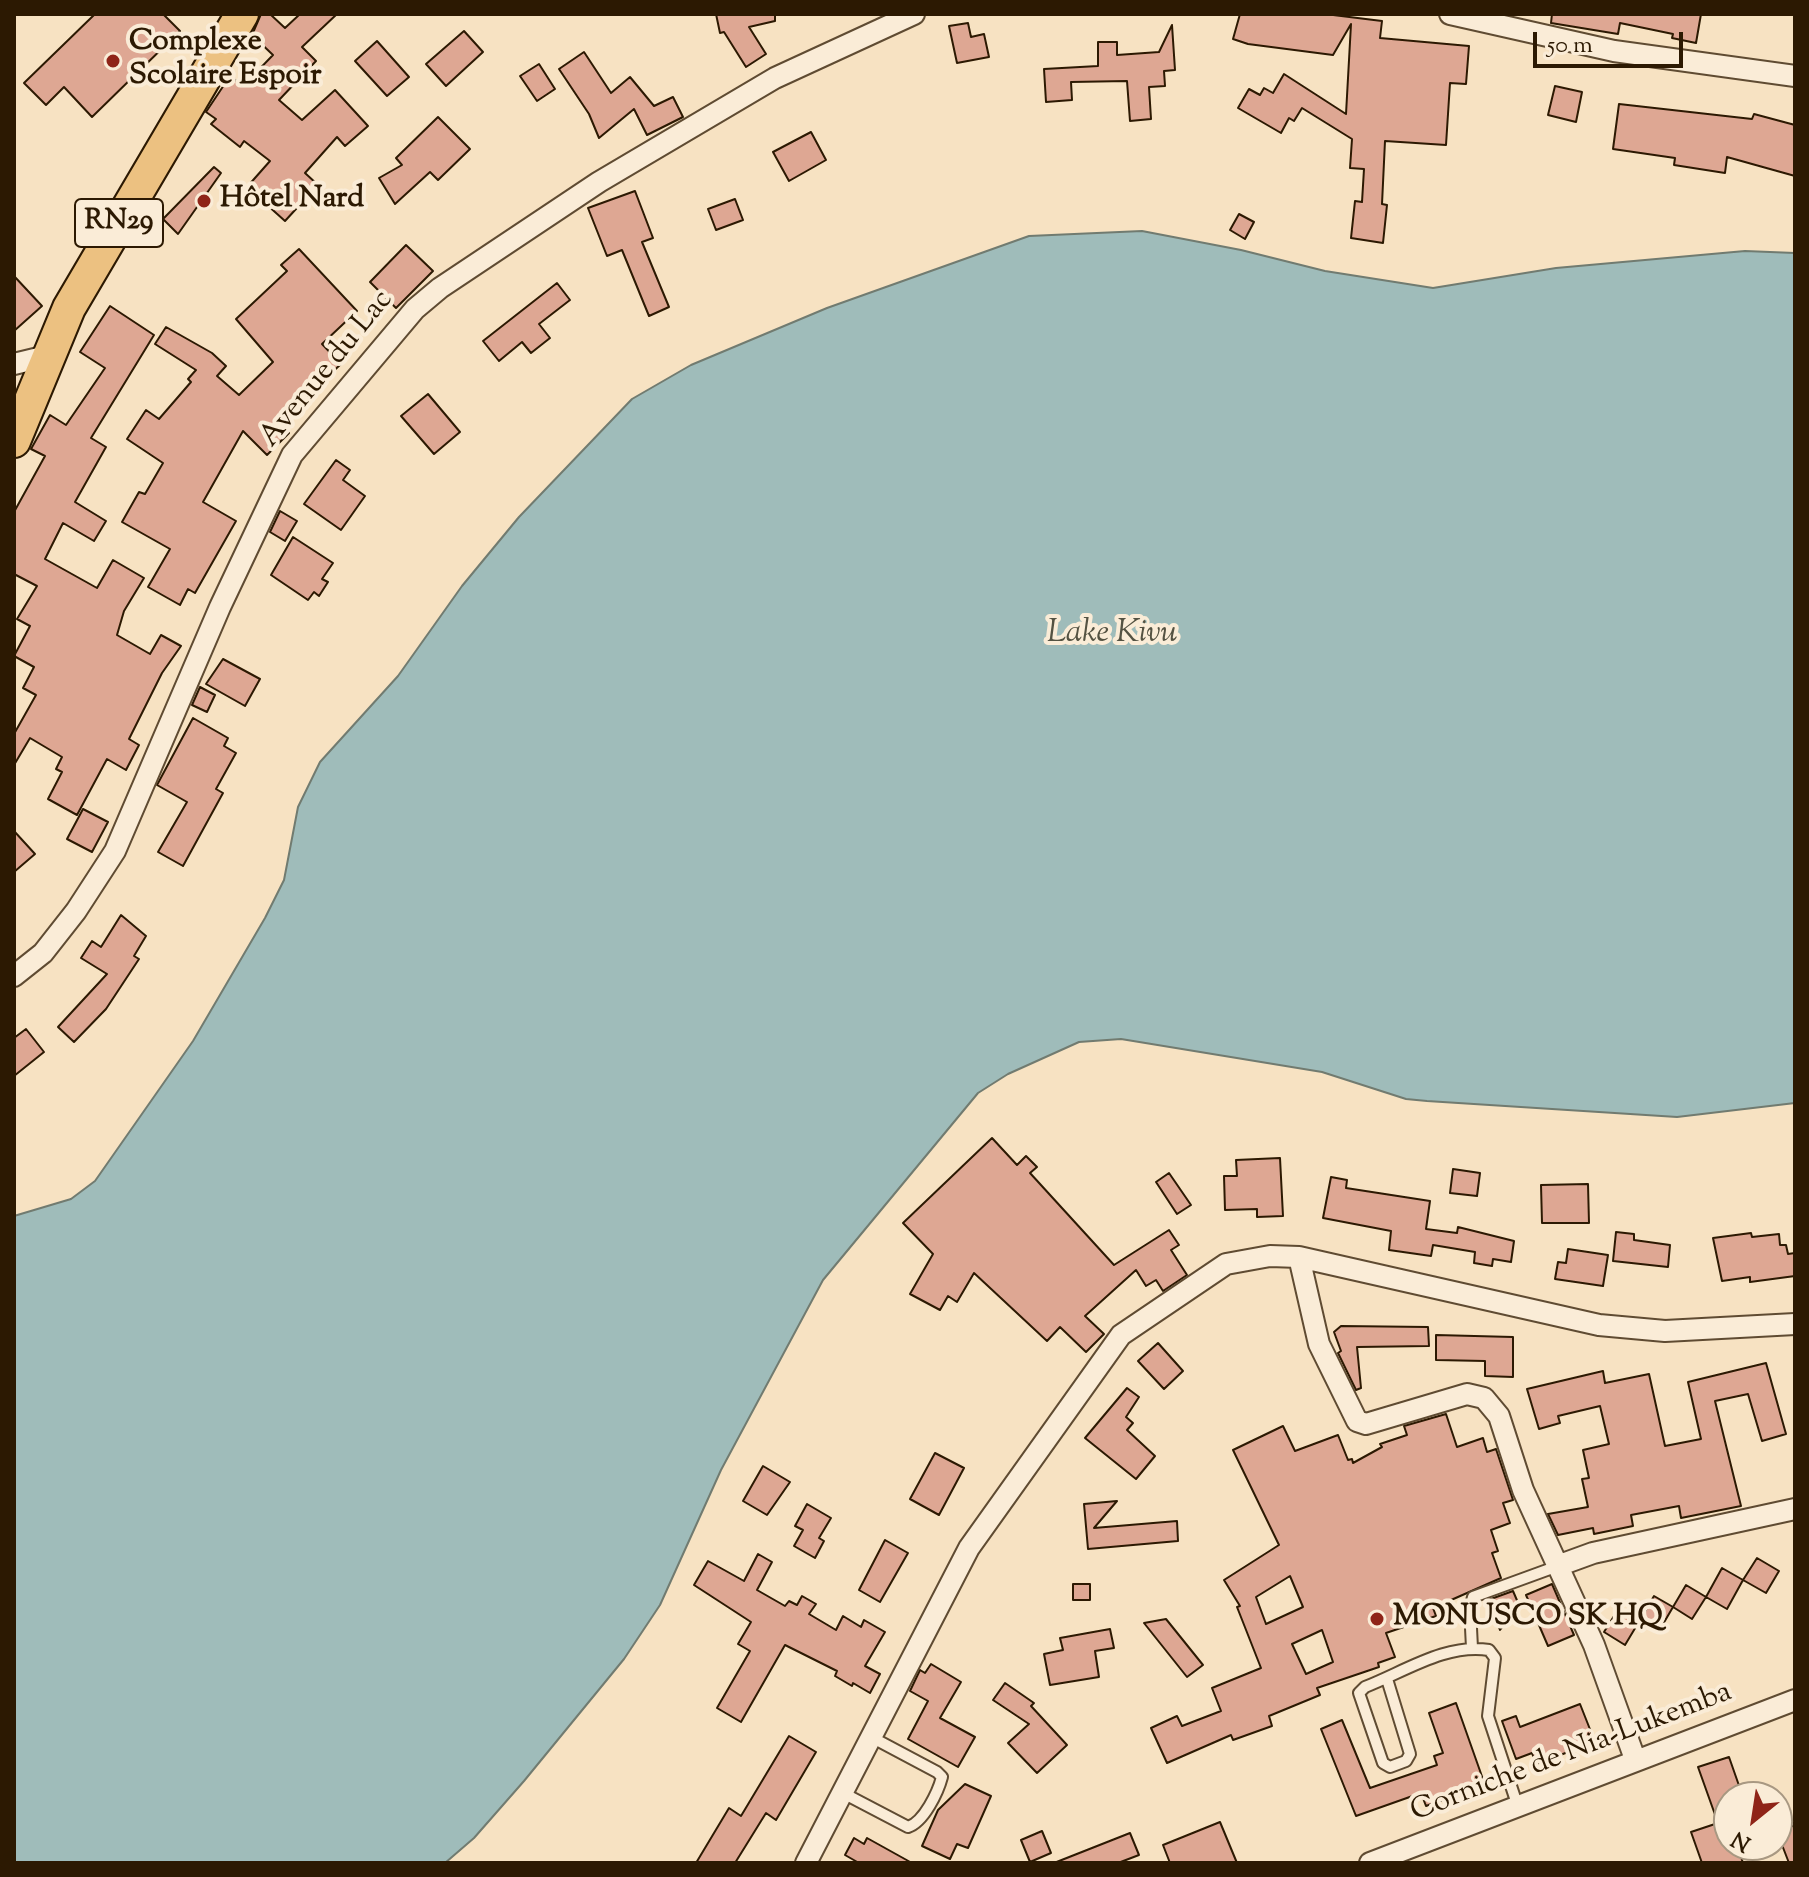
<!DOCTYPE html>
<html>
<head>
<meta charset="utf-8">
<style>
	body { margin:0 }
	#map { position:relative; width:1809px; height:1877px; overflow:hidden; background:#f7e2c2; font-family:"Sorts Mill Goudy",serif }
	canvas { display:block }
	.frame { position:absolute; inset:0; border:16px solid #2c1902; pointer-events:none }
	.north { position:absolute; left:1713px; top:1781px; width:80px; height:80px; box-sizing:border-box; background:#faecd7; border:2px solid #a89882; border-radius:50%; rotate:210deg; font-size:22px; font-weight:700; line-height:32px; text-align:center; color:#2c1902 }
	.north::after { content:''; display:block; margin:auto; width:28px; height:36px; background:#8f2418; clip-path:polygon(50% 0,100% 100%,50% 72%,0 100%) }
	.scale { position:absolute; left:1533px; top:32px; width:150px; height:36px; box-sizing:border-box; border:4px solid #2c1902; border-top:0; padding-left:10px; font-size:24px; line-height:28px; white-space:nowrap; color:#2c1902; -webkit-text-stroke:6px #faecd7; paint-order:stroke }
</style>
</head>
<body>
<div id="map">
<canvas width="1809" height="1877"></canvas>
<div class="frame"></div>
<div class="north">N</div>
<div class="scale">50 m</div>
</div>
<script>
const context = document.querySelector('canvas').getContext('2d');
context.lineJoin = 'round';
function paint(path, color) { context.fillStyle = color; context.fill(path, 'evenodd'); }
function stroke(path, color, width, dash) { context.strokeStyle = color; context.lineWidth = width; context.lineCap = dash ? 'butt' : 'round'; context.setLineDash(dash || []); context.stroke(path); }
function write(font, color, halo, rows, align = 'center') {
  context.font = font + ' "Sorts Mill Goudy",serif'; context.lineWidth = 8; context.setLineDash([]); context.textBaseline = 'middle'; context.strokeStyle = halo; context.fillStyle = color; for (const [text, x, y, turn = 0] of rows) {
    context.save(); context.translate(x, y); context.rotate((+turn || 0) * Math.PI / 180); context.textAlign = isNaN(turn) ? turn : align; if (halo) context.strokeText(text, 0, 0); context.fillText(text, 0, 0); context.restore();
  }
}
const water = new Path2D(`
	M1142 231 1241 250 1325 271 1433 288 1556 268 1745 251 1795 253V1103L1677 1117 1427 1101 1406 1099 1322 1072 1121 1039 1079 1042 1008 1074 978 1093 823 1280 721 1470 660 1605 624 1659 524 1781 474 1838 445 1863H14V1216L71 1199 95 1181 193 1041 265 918 284 880 298 807 320 762 398 676 462 586 519 517 632 399 691 365 827 308 1029 236Z`);
paint(water, '#9fbcba');
stroke(water, '#717b70', 2);
const building = new Path2D(`
	M95 14H163L180 31 92 117 64 87 46 105 24 83Z
	M261 14H270L285 28 300 14H337L302 47 316 61 279 100 302 120 335 90 368 126 345 146 337 137 305 173 318 185 285 221 247 187 270 161 244 141 240 147 211 124 216 119 206 112 230 76 243 86 273 55 252 35Z
	M716 14H775V21L749 27 766 54 746 67 724 32 720 33Z
	M1240 14H1325L1382 21 1380 38 1469 46 1466 84 1450 83 1446 145 1385 141 1382 204 1387 205 1383 243 1351 238 1355 201 1362 202 1364 169 1350 168 1352 139 1302 108 1294 121 1289 118 1281 133 1238 108 1249 89 1260 95 1264 88 1273 93 1284 74 1346 114 1351 24 1333 55 1248 44 1233 39Z
	M1552 14H1701L1696 43 1672 38 1673 34 1620 23 1618 34 1551 23Z
	M968 23 971 37 984 34 989 57 957 63 949 26Z
	M1172 25 1175 70 1164 71 1165 86 1149 87 1151 119 1130 121 1127 81 1071 82 1072 100 1046 102 1044 69 1098 66V42H1117V55L1159 52Z
	M464 31 483 52 446 86 426 64Z
	M377 41 409 77 387 96 355 61Z
	M584 52 611 93 630 77 654 106 673 97 683 117 647 135 634 109 599 138 589 114 559 69Z
	M539 64 555 89 537 101 520 76Z
	M1555 86 1582 92 1576 122 1548 115Z
	M1619 104 1752 119 1754 114 1795 125V176L1727 157 1725 173 1674 165 1675 158 1613 149Z
	M438 117 470 149 438 180 430 172 395 204 379 178 402 165 396 158Z
	M811 132 826 160 789 181 773 152Z
	M214 167 221 173 178 234 163 219Z
	M635 191 653 238 642 242 669 307 649 316 622 250 607 256 588 208Z
	M735 199 743 220 716 230 708 209Z
	M1239 214 1254 222 1245 239 1230 230Z
	M146 222 158 237 146 246 135 233Z
	M406 245 433 271 396 308 370 282Z
	M299 249 357 311 322 344 341 364 278 423 289 433 267 455 243 431 203 502 236 521 195 593 188 589 180 605 148 587 170 549 122 522 139 492 145 494 163 463 127 439 146 410 159 419 191 382 188 379 196 370 155 344 166 327 212 353 226 366 217 376 239 395 273 362 236 319 287 271 281 265Z
	M14 276 42 306 14 331Z
	M557 283 570 300 539 324 550 338 531 353 522 342 499 361 483 341Z
	M110 306 154 335 91 438 106 447 75 502 106 521 94 541 63 523 45 559 97 588 113 560 144 578 124 611 117 635 150 654 161 635 181 646 162 673 129 739 139 745 126 770 107 759 77 815 48 799 62 772 56 769 62 757 30 738 14 765V734L36 695 23 688 34 667 14 656 30 626 17 619 37 586 14 574V512L45 456 31 449 50 415 66 425 105 368 80 352Z
	M428 394 460 432 434 454 401 416Z
	M336 460 350 470 343 480 365 496 341 530 304 504Z
	M280 511 297 521 285 541 270 532Z
	M293 537 333 563 322 579 328 582 319 596 314 592 308 600 271 575Z
	M223 659 260 679 245 706 206 684Z
	M200 687 215 695 207 712 192 705Z
	M193 718 228 738 224 746 236 753 216 789 223 793 183 866 158 852 187 802 157 785Z
	M83 809 108 822 92 852 67 839Z
	M14 831 35 854 14 872Z
	M121 915 146 936 134 956 139 959 106 1009 74 1042 58 1027 107 974 81 958 92 941 101 947Z
	M26 1029 44 1052 14 1076V1038Z
	M992 1138 1017 1165 1026 1156 1037 1167 1030 1173 1114 1265 1169 1230 1179 1245 1171 1250 1187 1275 1163 1291 1156 1280 1146 1286 1136 1270 1085 1316 1104 1334 1086 1352 1060 1327 1047 1341 974 1273 957 1302 948 1296 940 1310 910 1294 933 1254 903 1223Z
	M1280 1158 1283 1216 1257 1217V1209L1225 1210 1224 1176H1237L1236 1160Z
	M1453 1169 1480 1173 1477 1196 1450 1193Z
	M1169 1173 1191 1205 1177 1214 1156 1182Z
	M1331 1177 1347 1180 1346 1188 1430 1201 1426 1229 1457 1233 1458 1227 1514 1241 1511 1262 1493 1259 1492 1266 1474 1263 1475 1252 1433 1245 1431 1256 1389 1250 1391 1231 1323 1218Z
	M1588 1184 1589 1223H1542L1541 1185Z
	M1616 1232 1634 1234V1240L1670 1245 1668 1267 1613 1261Z
	M1751 1233 1752 1237 1779 1234 1780 1245H1786L1788 1254 1795 1253V1276L1750 1282V1277L1722 1281 1713 1238Z
	M1568 1249 1608 1255 1603 1286 1555 1279 1558 1262 1566 1263Z
	M1341 1326 1428 1327 1429 1346 1357 1347 1361 1388 1356 1390 1338 1353 1341 1351 1334 1332Z
	M1436 1335 1513 1337V1377L1485 1376V1361L1436 1360Z
	M1158 1343 1183 1371 1164 1389 1138 1361Z
	M1766 1363 1786 1434 1762 1441 1748 1394 1715 1401 1741 1506 1681 1518 1679 1506 1631 1515 1633 1526 1594 1534 1593 1528 1558 1535 1548 1514 1588 1507 1582 1479 1589 1478 1583 1450 1609 1444 1600 1406 1558 1416 1560 1423 1539 1429 1527 1389 1603 1371 1605 1383 1649 1374 1665 1446 1701 1439 1688 1382Z
	M1127 1388 1139 1397 1126 1417 1133 1423 1127 1430 1155 1456 1136 1479 1085 1438Z
	M1446 1414 1457 1447 1483 1438 1487 1452 1496 1449 1513 1500 1503 1503 1510 1523 1491 1530 1498 1551 1492 1553 1501 1578 1433 1608 1436 1616 1386 1633 1395 1657 1378 1663 1379 1667 1317 1688 1320 1695 1269 1716 1272 1726 1233 1740 1231 1735 1167 1763 1151 1728 1177 1716 1182 1726 1221 1711 1212 1688 1261 1668 1237 1607 1240 1606 1224 1580 1279 1545 1233 1450 1283 1426 1295 1451 1338 1435 1348 1460 1352 1459 1353 1463 1382 1447 1380 1444 1407 1435 1404 1426ZM1290 1576 1303 1607 1266 1624 1256 1597ZM1322 1630 1333 1662 1306 1674 1292 1644Z
	M935 1453 964 1468 939 1515 910 1499Z
	M763 1466 790 1482 767 1515 743 1501Z
	M1117 1501 1094 1528 1177 1521 1178 1541 1088 1549 1084 1504Z
	M807 1504 831 1518 819 1538 824 1541 815 1558 794 1546 803 1530 795 1526Z
	M885 1540 908 1553 880 1602 859 1590Z
	M758 1554 772 1562 757 1590 785 1606 789 1601 797 1605 802 1596 816 1604 809 1614 836 1630 843 1616 861 1627 864 1620 885 1632 865 1666 880 1674 870 1693 853 1683 852 1686 835 1676 837 1671 785 1645 741 1722 717 1708 750 1651 738 1644 751 1622 694 1585 708 1561 744 1581Z
	M1757 1558 1779 1571 1766 1593 1743 1580Z
	M1722 1568 1743 1580 1727 1609 1706 1597Z
	M1073 1584H1090V1600H1073Z
	M1552 1584 1574 1635 1548 1646 1526 1595Z
	M1686 1585 1706 1597 1692 1619 1673 1607Z
	M1513 1591 1519 1605 1500 1630 1488 1600Z
	M1654 1596 1673 1607 1659 1631 1640 1620Z
	M1619 1608 1640 1620 1625 1645 1604 1632Z
	M1166 1619 1203 1665 1187 1677 1144 1623Z
	M1110 1629 1114 1648 1095 1651 1099 1677 1050 1685 1044 1654 1063 1650 1060 1638Z
	M931 1664 961 1682 940 1718 975 1737 958 1767 908 1739 928 1701 910 1691 920 1670 925 1673Z
	M1005 1683 1034 1703 1031 1706 1067 1745 1037 1773 1008 1743 1029 1724 993 1700Z
	M1456 1703 1485 1785 1426 1806 1421 1793 1356 1816 1321 1729 1342 1720 1370 1788 1437 1765 1434 1756 1443 1753 1429 1713Z
	M1580 1704 1595 1742 1536 1764 1532 1753 1516 1759 1502 1721 1516 1716 1520 1727Z
	M789 1736 816 1752 776 1820 766 1813 735 1863H696L729 1808 741 1816Z
	M1729 1757 1743 1797H1729V1845H1737L1743 1863H1702L1691 1832 1718 1823 1698 1767Z
	M965 1784 991 1796 968 1848 957 1844 950 1859 922 1846 938 1810Z
	M1220 1822 1237 1863H1170L1163 1845Z
	M1795 1825V1863H1789L1777 1832Z
	M1042 1831 1051 1853 1030 1862 1021 1840Z
	M1130 1833 1139 1855 1118 1863H1054Z
	M854 1838 864 1844 867 1838 912 1863H859L845 1855Z`);
paint(building, '#dea793');
stroke(building, '#2c1902', 2);
const service = new Path2D(`
	M1472 1648 1470 1608 1473 1597 1558 1566
	M1387 1679 1410 1754 1406 1761 1390 1767 1383 1763 1359 1693 1365 1687C1404 1672 1446 1643 1489 1650L1495 1658 1488 1716 1518 1807
	M843 1793 908 1827C924 1822 938 1792 942 1777L937 1772 873 1738`);
const minor = new Path2D(`
	M1450 14 1614 51 1795 76
	M14 364 47 356
	M14 976 43 953 76 911 115 851 220 607 292 455 415 309 440 288 599 182 775 78 914 14
	M1299 1257 1319 1344 1357 1421 1366 1424 1467 1394 1484 1398 1499 1416 1523 1490 1594 1645 1635 1759
	M1560 1565 1593 1553 1795 1509
	M806 1863 969 1548 1121 1335 1226 1264 1270 1256 1299 1257 1599 1325 1665 1331 1795 1324
	M1370 1863 1795 1700`);
const primary = new Path2D(`
	M14 441 69 308 242 14`);
stroke(service, '#5f4b32', 14);
stroke(minor, '#5f4b32', 24);
stroke(primary, '#2c1902', 36);
stroke(service, '#faecd7', 10);
stroke(minor, '#faecd7', 20);
stroke(primary, '#ecc181', 32);
for (const [x, y, r, color] of [
	[113,61,8,"#8f2418"],
	[204,201,8,"#8f2418"],
	[1377,1619,8,"#8f2418"]
]) { const dot = new Path2D(); dot.arc(x, y, r, 0, 2 * Math.PI); context.fillStyle = color; context.fill(dot); stroke(dot, '#faecd7', 3); }
for (const [x, y, w] of [
	[119,223,88]
]) { const box = new Path2D(); box.roundRect(x - w / 2, y - 24, w, 48, 6); context.fillStyle = '#faecd7'; context.fill(box); stroke(box, '#2c1902', 2); }
write('bold 28px', '#2c1902', null, [
	["RN29",119,223]
]);
write('bold 30px', '#2c1902', '#faecd7', [
	["Complexe",129,44],
	["Scolaire Espoir",129,78],
	["Hôtel Nard",220,201],
	["MONUSCO SK HQ",1393,1619]
], 'left');
write('30px', '#2c1902', '#faecd7', [
	["Avenue du Lac",328,370,-51],
	["Corniche de Nia-Lukemba",1572,1754,-21]
]);
write('italic 32px', '#545242', '#faecd7', [
	["Lake Kivu",1112,636]
]);
</script>
</body>
</html>
